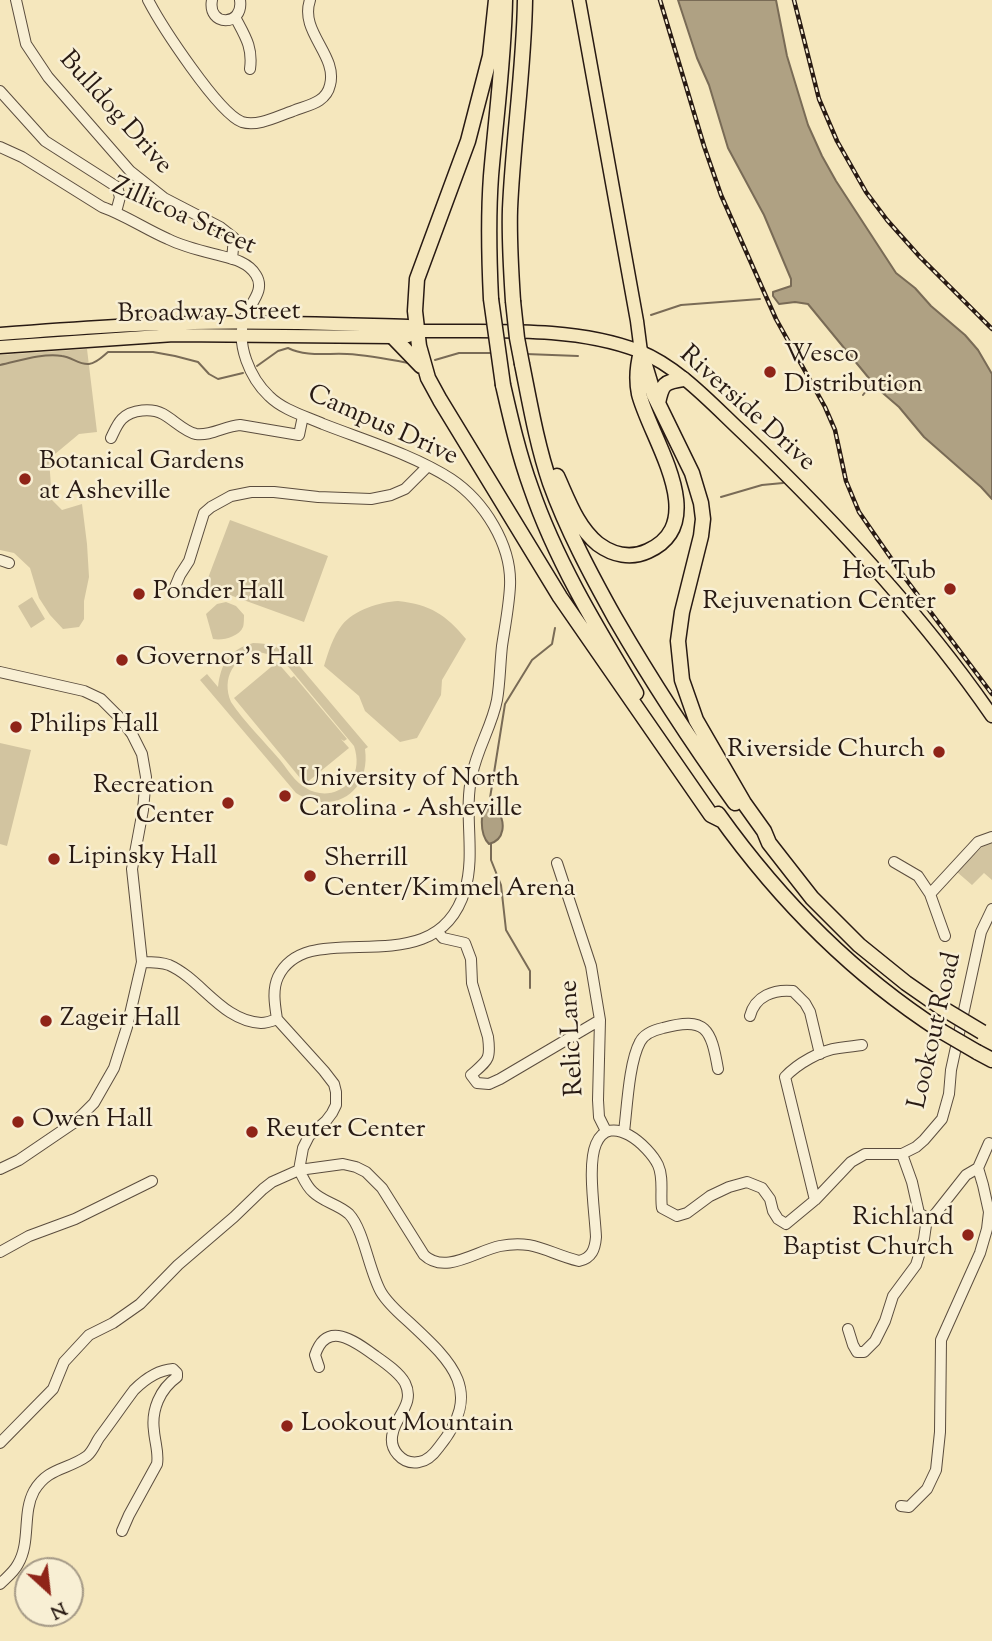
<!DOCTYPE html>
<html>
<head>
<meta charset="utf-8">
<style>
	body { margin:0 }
	#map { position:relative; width:992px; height:1641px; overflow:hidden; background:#f5e7bd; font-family:"Sorts Mill Goudy",serif }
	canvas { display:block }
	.north { position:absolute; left:14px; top:1557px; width:70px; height:70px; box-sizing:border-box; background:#f8efd4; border:2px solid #a59a87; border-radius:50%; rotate:153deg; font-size:19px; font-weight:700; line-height:28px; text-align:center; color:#281a13 }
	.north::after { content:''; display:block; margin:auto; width:24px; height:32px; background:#8f2418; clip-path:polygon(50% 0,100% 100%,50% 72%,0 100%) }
</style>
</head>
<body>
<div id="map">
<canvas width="992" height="1641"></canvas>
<div class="north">N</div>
</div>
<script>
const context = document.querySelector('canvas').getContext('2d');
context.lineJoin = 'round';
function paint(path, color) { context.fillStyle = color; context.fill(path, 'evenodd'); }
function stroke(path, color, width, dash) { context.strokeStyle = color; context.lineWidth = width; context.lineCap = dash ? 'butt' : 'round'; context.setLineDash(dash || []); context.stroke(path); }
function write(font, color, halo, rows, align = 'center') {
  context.font = font + ' "Sorts Mill Goudy",serif'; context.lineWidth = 5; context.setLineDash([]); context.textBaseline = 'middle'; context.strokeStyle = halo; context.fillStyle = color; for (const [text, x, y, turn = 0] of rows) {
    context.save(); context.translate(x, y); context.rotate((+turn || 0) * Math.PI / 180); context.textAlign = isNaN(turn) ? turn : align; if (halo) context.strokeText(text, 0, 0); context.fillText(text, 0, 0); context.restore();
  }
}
paint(new Path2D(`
	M87 349 97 432 79 434 49 459 52 500 62 510 82 504 87 544 89 577 84 601V619L79 627 63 629 50 615 39 598 30 568 14 553 0 550V355Z
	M230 520 328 556 304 622 205 586Z
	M32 597 45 619 31 628 18 606Z
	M398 601C431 605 445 614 466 639L442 680 441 695 417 738 400 742 365 711 359 696 324 666C328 653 333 636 342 625 354 610 380 602 398 601Z
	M226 602 236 606 244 615C244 617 244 625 243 627 239 637 222 641 213 639L206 614 217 604Z
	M253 643C268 643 279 646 291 656L368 747 365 749C371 793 333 816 296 793L200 680 207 674 218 687C221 663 229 650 253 643ZM259 652 275 656 286 664 354 746C358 758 358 771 350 781 339 795 320 797 306 788 295 782 288 770 280 760 264 741 245 723 231 702 221 678 234 656 259 652Z
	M277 662 291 678 294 676 347 739 344 741 341 739 349 748 305 784 234 698Z
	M0 743 31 750 7 846 0 844Z
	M992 842V880L984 873 972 885 957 872 982 847Z`), '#d2c4a0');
const water = new Path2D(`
	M678 0H776L787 56 808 125 822 156 836 181 896 273 915 288 931 306 965 335 978 350 992 374V499L981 487 924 437 899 407 877 388 808 304 795 302 779 304 773 296V292L791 286V279L764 215 728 148 709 85 697 58Z
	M483 809 497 810C506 822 505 840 489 844 481 836 481 821 483 809Z`);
paint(water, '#afa183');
stroke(water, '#796b56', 2);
stroke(new Path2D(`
	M651 315 681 305 760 299
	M526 354 578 356
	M435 360 459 353H492
	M0 365C19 361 42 353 62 356 72 357 79 365 89 364 97 363 102 357 108 352H153L175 356 198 362 209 374 218 379 243 373
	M257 366 278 351 288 348C306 357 327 353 347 354 368 355 388 359 408 363
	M863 395 873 382
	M721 497 762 485 783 483
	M490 810V798L505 704 532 660 552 644 555 628
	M491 844V860L501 885 506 930 530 971V988`), '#796b56', 2);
const minor = new Path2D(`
	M16 0 26 44 48 77 130 171 164 198 220 227 234 238 232 259
	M148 0C161 25 218 113 242 122 258 127 278 116 293 111 308 105 326 103 330 85 338 55 299 32 310 0
	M212 0C207 27 244 27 240 0
	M235 17C245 36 253 47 250 69
	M0 91 45 141 117 187 120 197 116 212
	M0 147 22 157 102 207C125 215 145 229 168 239 182 246 198 250 214 254 228 258 247 260 256 275 266 291 249 304 244 319 236 345 250 378 269 396 283 410 305 416 323 424 364 440 414 455 451 479 484 501 512 545 510 586 509 606 505 626 502 646 500 664 500 683 497 700 492 726 477 749 472 775 463 812 476 854 465 890 435 990 309 912 278 977 272 990 275 1006 277 1019 272 1021 266 1023 261 1023 222 1021 201 979 169 965 161 962 151 962 142 962
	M111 438C114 432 117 424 122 419 132 409 152 408 163 414 174 420 185 432 196 434 211 436 225 426 240 425L299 435 303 416
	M0 560 9 563
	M172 594 180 575 189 561 204 513 211 507 231 496 251 492H274L318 497 371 499 391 495 405 489 428 466
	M0 672 84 691 101 699 119 717 132 734 142 754 146 777 143 810 132 869 142 962 127 1027 114 1068 94 1103 75 1122 19 1160 0 1169
	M894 862 918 876 930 894 945 936
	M557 863 591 966 600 1020 598 1100 599 1117 606 1131
	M930 894 978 842 992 837
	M437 931 443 938 465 943 471 959 472 983 488 1037C491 1060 488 1060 471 1075L477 1083 489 1084 500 1079 600 1020
	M750 1016C755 996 774 989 793 991L805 1003 810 1012 820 1054
	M277 1019 324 1071 334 1084 336 1092V1105L332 1113 326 1121 309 1136 303 1148 299 1170
	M624 1132C627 1108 629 1062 640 1042 644 1034 654 1030 663 1028 706 1016 711 1029 718 1069
	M902 1154 912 1182 919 1213 927 1218
	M299 1170C303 1177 306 1186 313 1192 323 1202 338 1204 349 1214 364 1230 369 1271 381 1292 388 1304 400 1314 410 1323 453 1363 484 1392 439 1447 434 1454 428 1461 419 1462 402 1465 388 1449 393 1432 397 1415 415 1403 405 1383 399 1372 384 1362 374 1355 355 1341 327 1320 315 1355L319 1367
	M815 1200 785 1077C797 1064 821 1050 839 1048 847 1047 855 1046 862 1045
	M927 1218 932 1217 936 1213 966 1175 978 1168
	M0 1252 29 1236 75 1219 152 1181
	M848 1329 853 1345 857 1352H864L875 1341 885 1321 893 1296 916 1265 924 1239 927 1218
	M0 1443 53 1389 64 1362 89 1335 113 1323 140 1304 178 1265 234 1217 263 1189 272 1182 299 1170 343 1164 356 1167 366 1172 382 1188 424 1255C445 1275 476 1251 500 1246 534 1239 547 1253 579 1261 592 1258 595 1249 596 1237 595 1213 587 1165 596 1144 610 1111 649 1146 658 1165 664 1178 660 1195 662 1208L677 1216 687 1213 710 1196 729 1187 747 1182 762 1188 770 1199 773 1211 778 1219 786 1224 815 1200 851 1162 865 1154H902L916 1147 924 1140 942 1119 949 1094 951 1070 981 932 992 909
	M901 1506 909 1507 927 1489 936 1470 940 1432 941 1340 980 1253 987 1229 989 1212 983 1185 978 1168 989 1143
	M0 1584C6 1578 14 1572 18 1564 31 1542 22 1513 34 1491 48 1467 68 1470 87 1456 93 1451 95 1444 99 1438 111 1422 122 1406 134 1390 144 1380 158 1370 173 1369L177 1373V1377C160 1389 151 1410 154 1431 155 1443 159 1453 157 1464L129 1515 122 1531`);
const major = new Path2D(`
	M579 0 637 321 641 352
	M0 334C64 329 129 324 193 323 265 321 337 324 408 326L417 331C488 332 572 325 639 351 679 367 712 404 743 433 833 519 921 613 992 716
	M0 347 174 335 393 337 408 336 417 331`);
const highway = new Path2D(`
	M496 0 490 56 468 141 417 279 415 311 419 346 428 378 440 400 560 597 711 815 723 821
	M491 299C489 258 488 217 491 176 496 117 504 59 505 0
	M513 301C511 270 509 240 510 209 513 139 524 70 525 0
	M393 337 421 366
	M641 352 654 395 692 473 701 503 703 519 701 536 682 612 678 641 682 680 696 720 744 803 764 831 769 843 812 898 859 945 906 983 942 1008
	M522 364C530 404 537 445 550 483 567 530 591 575 615 618 652 682 692 743 735 803
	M503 385C511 420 519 455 531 488 556 561 597 628 636 693
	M658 403C662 384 664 382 683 379
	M557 476C568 500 577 527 598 544 613 555 631 559 648 551 712 522 650 438 639 394 636 379 637 367 641 352
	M718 814C780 901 851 973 941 1031
	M977 1052 992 1060`);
stroke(minor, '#5b4d3e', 12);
stroke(major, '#281a13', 15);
stroke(highway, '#281a13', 17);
stroke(minor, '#f8efd4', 10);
stroke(major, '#f5e7bd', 12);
stroke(highway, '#f5e7bd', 14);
const rail = new Path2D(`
	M660 0 704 146 721 195 776 319 825 407 835 430 846 481 859 512 902 574 992 694
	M794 0 819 99 837 141 866 192 887 220 920 257 992 329`);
stroke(rail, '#281a13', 4.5);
stroke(rail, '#f8efd4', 2, [5]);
const highwayBridge = new Path2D(`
	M491 299 503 385
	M513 301 517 338 522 364
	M942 1008 982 1032
	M941 1031 977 1052`);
stroke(highwayBridge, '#281a13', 17, []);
stroke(highwayBridge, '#f5e7bd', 14);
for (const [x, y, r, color] of [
	[770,372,7,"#8f2418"],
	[25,479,7,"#8f2418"],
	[950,589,7,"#8f2418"],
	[139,594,7,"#8f2418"],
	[122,660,7,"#8f2418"],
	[16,727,7,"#8f2418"],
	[939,752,7,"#8f2418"],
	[285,796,7,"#8f2418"],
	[228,803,7,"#8f2418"],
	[54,859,7,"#8f2418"],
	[310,876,7,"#8f2418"],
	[46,1021,7,"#8f2418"],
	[18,1122,7,"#8f2418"],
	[252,1132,7,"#8f2418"],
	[968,1235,7,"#8f2418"],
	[287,1426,7,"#8f2418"]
]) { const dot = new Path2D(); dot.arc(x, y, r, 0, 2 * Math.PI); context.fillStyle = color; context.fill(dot); stroke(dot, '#f8efd4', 2.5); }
write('26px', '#281a13', '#f8efd4', [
	["Bulldog Drive",114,114,48],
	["Zillicoa Street",183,218,24],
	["Broadway Street",209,315,-1],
	["Riverside Drive",746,410,42],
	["Campus Drive",382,427,24],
	["Lookout Road",937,1031,-77],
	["Relic Lane",574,1038,-93]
]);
write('26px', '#281a13', '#f8efd4', [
	["Wesco",784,357],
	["Distribution",784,387],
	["Botanical Gardens",39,464],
	["at Asheville",39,494],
	["Hot Tub",936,574,"right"],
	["Rejuvenation Center",936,604,"right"],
	["Ponder Hall",153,594],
	["Governor's Hall",136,660],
	["Philips Hall",30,727],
	["Riverside Church",925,752,"right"],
	["University of North",299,781],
	["Carolina - Asheville",299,811],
	["Recreation",214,788,"right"],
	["Center",214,818,"right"],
	["Lipinsky Hall",68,859],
	["Sherrill",324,861],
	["Center/Kimmel Arena",324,891],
	["Zageir Hall",60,1021],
	["Owen Hall",32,1122],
	["Reuter Center",266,1132],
	["Richland",954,1220,"right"],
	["Baptist Church",954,1250,"right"],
	["Lookout Mountain",301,1426]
], 'left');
</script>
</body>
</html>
